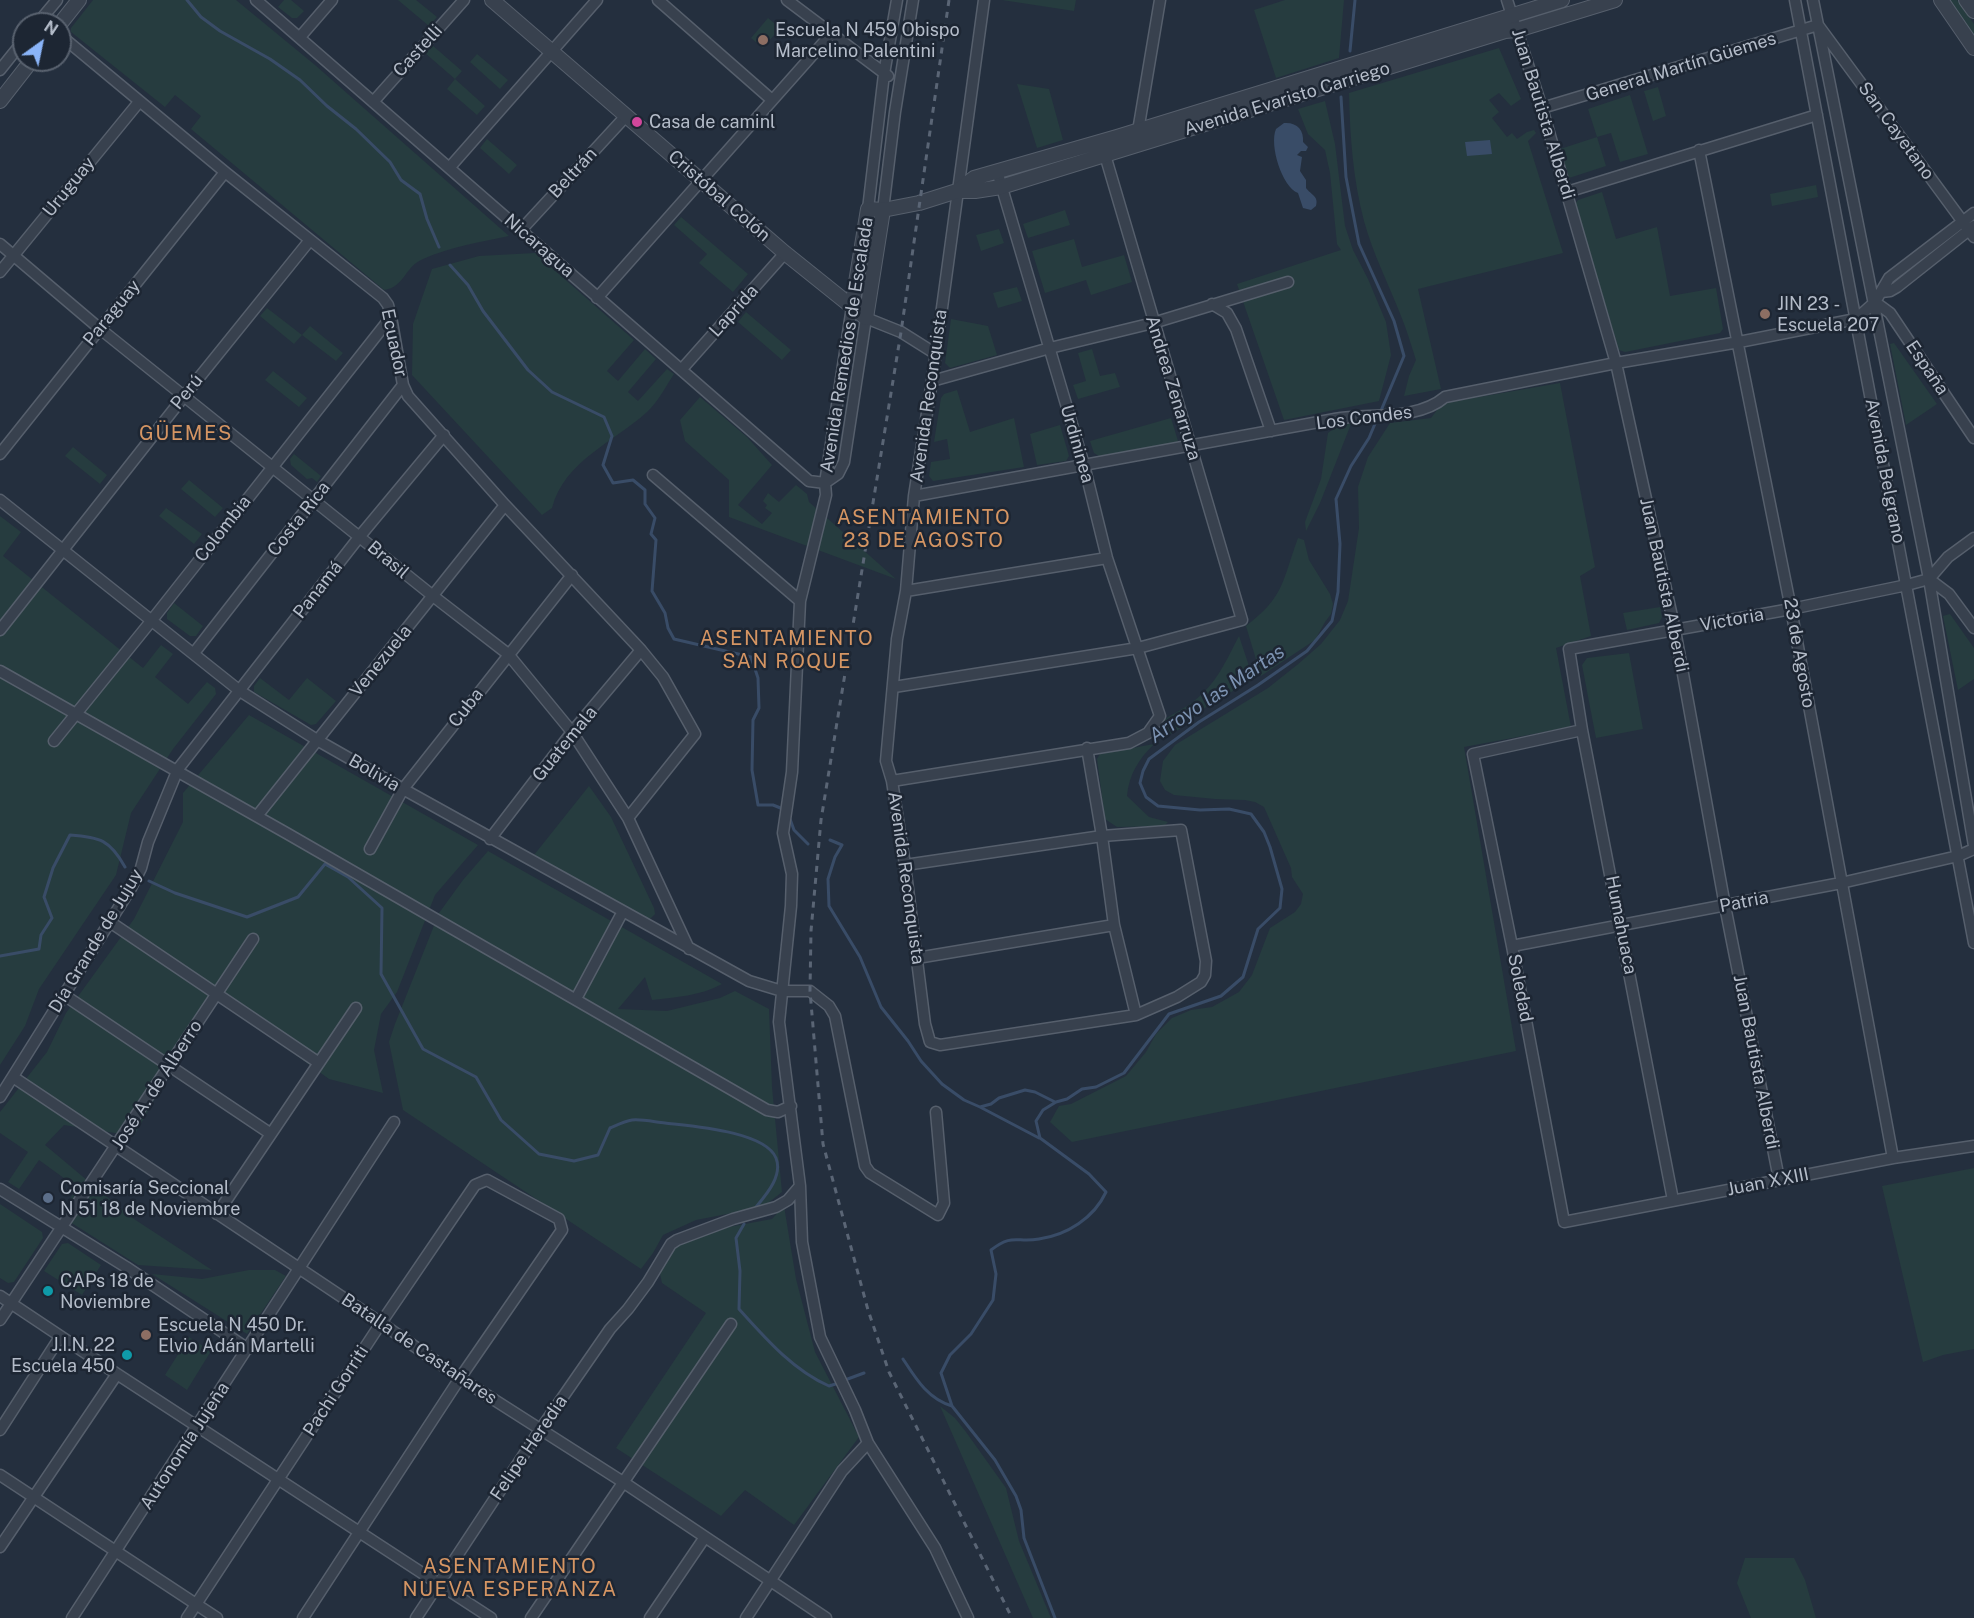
<!DOCTYPE html>
<html>
<head>
<meta charset="utf-8">
<style>
	body { margin:0 }
	#map { position:relative; width:1974px; height:1618px; overflow:hidden; background:#242f3e; font-family:"Public Sans",sans-serif }
	canvas { display:block }
	.north { position:absolute; left:12px; top:12px; width:60px; height:60px; box-sizing:border-box; background:#1d2633; border:2px solid #59626f; border-radius:50%; rotate:33deg; font-size:16px; font-weight:700; line-height:24px; text-align:center; color:#b4bcc9 }
	.north::after { content:''; display:block; margin:auto; width:21px; height:27px; background:#8ab4f8; clip-path:polygon(50% 0,100% 100%,50% 72%,0 100%) }
</style>
</head>
<body>
<div id="map">
<canvas width="1974" height="1618"></canvas>
<div class="north">N</div>
</div>
<script>
const context = document.querySelector('canvas').getContext('2d');
context.lineJoin = 'round';
function paint(path, color) { context.fillStyle = color; context.fill(path, 'evenodd'); }
function stroke(path, color, width, dash) { context.strokeStyle = color; context.lineWidth = width; context.lineCap = dash ? 'butt' : 'round'; context.setLineDash(dash || []); context.stroke(path); }
function write(font, color, halo, rows, align = 'center') {
  context.font = font + ' "Public Sans",sans-serif'; context.lineWidth = 5; context.setLineDash([]); context.textBaseline = 'middle'; context.strokeStyle = halo; context.fillStyle = color; for (const [text, x, y, turn = 0] of rows) {
    context.save(); context.translate(x, y); context.rotate((+turn || 0) * Math.PI / 180); context.textAlign = isNaN(turn) ? turn : align; if (halo) context.strokeText(text, 0, 0); context.fillText(text, 0, 0); context.restore();
  }
}
paint(new Path2D(`
	M93 0H236L315 65 509 236C480 242 450 247 423 259 404 267 405 287 384 290L191 129 201 116 175 95 165 107 71 32V28Z
	M284 0H291L304 11 297 18H292L278 7Z
	M398 0H416L437 17 429 26Z
	M1002 0H1076L1074 11Z
	M1285 0H1344L1339 58 1276 78 1254 10Z
	M1949 0H1957L1974 24V36Z
	M768 18 780 28 763 48 751 38Z
	M432 45 462 71 455 79 485 106 477 115 447 89 455 79 425 53Z
	M1499 48 1521 99 1511 106 1499 93 1489 100 1499 112 1492 118 1507 137 1512 133 1517 139 1527 132 1534 130 1536 133 1528 141 1563 253 1418 289 1441 389 1404 396 1409 376 1416 360C1411 345 1407 330 1401 316 1389 285 1373 254 1364 221 1353 179 1350 137 1349 93Z
	M477 54 508 80 500 89 470 62Z
	M1017 84 1049 89 1063 140 1037 148Z
	M1658 87 1666 116 1653 121 1644 91Z
	M1630 95 1648 154 1620 162 1611 133 1597 137 1606 166 1569 178 1557 150 1597 137 1588 109Z
	M1325 101 1335 144 1345 226 1353 250 1368 279 1386 322 1391 355 1379 401 1284 420 1237 284 1341 250 1337 244 1330 173 1325 150 1308 134 1298 109Z
	M487 139 517 165 509 174 480 148Z
	M1816 185 1818 197 1772 206 1770 194Z
	M1602 192 1616 239 1657 227 1670 296 1716 288 1723 329 1720 333 1625 352 1619 350 1575 204 1578 200Z
	M1065 210 1070 225 1028 238 1023 224Z
	M681 217 748 274 733 292 699 263 707 254 674 225Z
	M999 229 1004 243 981 251 976 235Z
	M1074 239 1082 267 1124 255 1132 282 1091 295 1086 280 1045 293 1032 251Z
	M535 253 634 340 607 371 618 381 645 349 656 359 628 392 638 401 667 369 674 374C666 386 658 402 647 412 613 443 565 460 552 508L542 515 412 375 413 324 432 269 479 256Z
	M1017 287 1022 301 998 308 993 293Z
	M267 308 302 335 310 326 343 353 336 361 302 335 294 344 260 316Z
	M746 312 791 350 782 360 738 322Z
	M951 319 988 326 997 355 950 368 945 363Z
	M1894 343 1937 404 1906 425 1890 344Z
	M1092 349 1100 376 1115 373 1120 387 1078 399 1073 385 1086 381 1078 353Z
	M273 371 307 398 299 407 265 380Z
	M1560 383 1595 567 1580 576 1591 636 1556 648 1571 727 1464 747 1516 1051 1072 1142 1050 1122 1059 1106 1071 1104 1126 1076 1146 1052 1156 1034 1172 1018 1191 1010 1212 1007 1239 992 1252 975 1270 928 1295 912 1301 904 1303 894 1292 877 1291 868 1264 807 1255 802 1245 800 1215 799 1174 795 1165 790 1160 781 1163 761 1175 745 1268 688 1297 665 1321 644 1340 620 1348 601 1359 528 1358 487 1368 457 1390 423 1431 418 1440 406 1450 402Z
	M957 390 970 432 1014 418 1024 467 933 481 929 476 931 462 950 459 947 439 934 442 941 398 944 394Z
	M700 397 747 437 772 465 738 505 762 524 772 513 765 508 767 505 763 501 768 493 779 502 796 485 807 494 809 502 896 579 729 517V480L685 441 680 420Z
	M1171 418 1178 441 1174 445 1099 456 1094 453 1090 441Z
	M1339 424H1351L1320 503 1306 531 1305 522 1321 479 1328 433Z
	M1060 425 1069 456 1066 461 1037 465 1030 434Z
	M73 447 107 475 100 484 65 456Z
	M294 454 321 476 317 482 312 478 307 479 291 465 290 459Z
	M189 480 223 508 215 517 181 489Z
	M166 508 202 534 194 544 159 516Z
	M0 516 21 532 3 556 143 668 161 645 173 654 155 677 188 704 207 682 215 688 216 694 173 749 131 813 116 875 39 989 25 1026 0 1065Z
	M1298 538 1304 540 1309 560 1330 594 1333 604 1331 614 1325 622 1315 640 1261 676 1246 626C1285 596 1282 581 1298 538Z
	M174 603 203 626 196 636H190L167 619V613Z
	M1660 607 1662 617 1659 623 1627 630 1623 613Z
	M1950 614 1974 648V679L1958 690 1943 616Z
	M1239 636 1248 663 1251 681 1211 703 1178 730 1163 738V720C1177 712 1191 705 1203 693 1219 678 1229 655 1239 636Z
	M1629 653 1643 729 1596 738 1582 665 1587 658Z
	M260 678 289 700 307 678 336 701 316 724 311 725 254 692V686Z
	M249 715 478 845 435 895 397 992 381 1014 374 1050 383 1093 329 1079 213 995 134 1136 64 1125 45 1145 131 1217 212 1270 138 1265 59 1215 73 1194 72 1184 39 1160 19 1189 8 1182 28 1152 0 1133V1112L47 1052 66 1013 134 919 183 822V793Z
	M1154 744C1139 759 1129 774 1127 796L1149 817 1168 822 1164 826 1117 827 1105 819 1097 759 1100 754Z
	M589 786 611 817 654 908 655 914 651 918 646 920 534 855Z
	M488 851 722 984C700 996 676 997 652 1000L645 977 618 1009 667 1011 720 998 735 991 769 1009 772 1087 782 1192 763 1207 696 1220 663 1235 653 1253 641 1269 403 1110 389 1042 395 1024 439 913 463 880Z
	M1974 1168V1349L1943 1355 1923 1362 1882 1186Z
	M0 1204 42 1232 43 1238 14 1282 8 1283 0 1278Z
	M784 1206 796 1279 815 1352 859 1437 794 1525 745 1490 721 1516 616 1448 706 1313 662 1283 660 1274 671 1244 707 1231 772 1219Z
	M68 1243 101 1265 82 1295 44 1271 62 1244Z
	M249 1270H275L286 1276 247 1334 152 1274 202 1279Z
	M189 1337 211 1351 187 1390 165 1375Z
	M940 1406 955 1418 966 1432 1006 1488 1019 1541 1051 1618H1033Z
	M1745 1558H1794L1805 1580 1816 1618H1751L1737 1583Z`), '#263c3f');
paint(new Path2D(`
	M1284 123C1297 122 1304 130 1303 142L1308 147 1306 151H1301L1297 155 1302 157 1300 171 1306 180V188C1311 195 1319 196 1316 206L1311 210 1303 208 1298 193C1282 187 1269 145 1276 129Z
	M1490 140 1492 154 1467 156 1465 142Z`), '#394c67');
stroke(new Path2D(`
	M187 0 201 17 220 31 270 59 300 80 327 106 356 129 390 162 401 180 420 194 427 219 439 247
	M1350 51 1355 0
	M1341 97 1346 177 1359 244 1394 321 1404 356 1380 413
	M450 265 468 285 483 311 528 370 552 392 604 417 612 436 603 465 613 483 633 480 645 490V504L655 518 651 534 656 540 652 591 665 613 668 628 674 639 751 657 758 678 759 708 753 720 752 770 758 805H773L783 809
	M790 819 794 830 808 844
	M830 840 842 845 835 857 828 879 829 906 860 957 881 1007 908 1041 921 1061 942 1084 964 1100 980 1107 991 1104 999 1098 1025 1090 1035 1092 1055 1102
	M149 881 175 893 247 917 298 897 325 864 348 877 382 908 381 974 423 1049 476 1077 501 1120 539 1154 574 1161 598 1155 610 1128C617 1125 625 1121 632 1120 642 1119 655 1122 665 1123 690 1126 765 1131 776 1158 783 1176 766 1195 756 1207
	M0 956 39 949 41 935 52 918 44 897 53 868 70 835C100 837 110 840 125 867
	M980 1107 1039 1138
	M744 1224 736 1238 740 1271 739 1309C766 1339 793 1370 829 1386L839 1383
	M903 1359C916 1379 928 1399 952 1406
	M845 1380 864 1373
	M1055 1618 1024 1538 1021 1510 1016 1496 995 1460 952 1406 941 1373 950 1355 971 1334 993 1300 996 1274 991 1250C1013 1233 1016 1243 1039 1239 1067 1235 1094 1218 1106 1192L1089 1174 1040 1138 1036 1121 1043 1110 1056 1102 1067 1099 1082 1089 1096 1087 1124 1073 1169 1014 1221 996 1243 977 1258 929 1280 908 1282 889 1270 847 1264 832 1251 814 1229 809 1200 810 1158 806 1146 797 1140 783 1143 771 1149 759 1199 722 1258 685 1307 651 1332 621 1338 592 1340 544 1336 499 1351 466 1369 438 1377 419`), '#394c67', 3);
const minor = new Path2D(`
	M256 0 809 481 825 483
	M658 0 772 100
	M787 0 888 76
	M1507 0 1542 108 1616 363 1675 630 1725 906 1779 1179
	M1795 0 1974 943
	M1813 0 1929 579 1974 846
	M37 24 57 0
	M60 35 225 172 383 298 388 305 391 317 403 385 408 396 505 505 641 650 663 677 695 734 628 818
	M300 37 332 0
	M0 70 24 40
	M373 102 464 0
	M1542 108 1818 25 1974 237
	M1139 136 1138 131 1160 0
	M1699 150 1791 609 1893 1158
	M450 167 597 0
	M1567 192 1817 115
	M868 209 884 74 897 0
	M883 210 895 112 913 0
	M521 230 626 116
	M0 244 99 328 433 596 508 654 572 732 628 818 689 949
	M0 272 139 102
	M1881 292 1890 291 1897 287 1974 226
	M597 298 832 33
	M1875 302 1890 313 1974 438
	M1212 304 1227 313 1236 329 1271 431
	M852 307 825 483 826 495 800 601 792 772 783 833 792 874 791 906 779 1022 800 1186 802 1242 820 1337 855 1410 868 1443 935 1548 968 1618
	M682 369 785 253
	M932 381 1050 348 1153 323 1288 282
	M0 454 225 172
	M653 475 800 601
	M825 483 838 474 844 462 866 318 901 332 936 354
	M914 496C1055 470 1195 445 1335 419 1370 413 1417 421 1445 397L1616 363 1739 342 1856 319 1875 302 1889 278 1974 213
	M0 500 240 691 317 740 403 789 749 981 782 991H810L829 1006 835 1016 865 1166 870 1173 938 1215 944 1203 936 1112
	M1929 579 1949 594 1974 628
	M1929 579 1948 557 1974 538
	M906 591 1107 558
	M0 630 185 395 310 240
	M194 653 403 385
	M0 671 288 834 767 1110 778 1112 791 1106
	M894 687 1138 648 1242 620 1105 155
	M1582 730 1473 754 1512 946 1564 1222 1893 1158 1974 1146
	M54 741 152 620 391 317
	M1087 748 1102 836 1114 925 1136 1015
	M892 781 1129 743 1148 733 1160 716 1107 558 1084 465 997 171
	M257 816 505 505
	M490 839 572 732 641 650
	M370 849 403 789 572 575
	M905 865 1102 836 1181 830 1206 961 1205 975 1201 982 1177 997 1136 1015 940 1045 930 1042 925 1024 905 865 892 781 886 761 897 639 906 591 914 496 932 381 984 0
	M110 922 319 1063
	M1512 946 1841 883 1958 856 1974 849
	M917 958 1114 925
	M64 995 271 1134
	M577 997 622 913
	M13 1077 381 1323 460 1378 623 1482 826 1618
	M0 1097 131 888 141 868 148 842 178 769 360 536 444 435
	M0 1189 126 1267 248 1349
	M1673 1200 1582 730 1569 649 1791 609 1907 585 1929 579
	M217 1214 356 1008
	M0 1296 117 1374 491 1618
	M0 1320 253 939
	M0 1430 60 1337
	M0 1475 217 1618
	M0 1547 117 1374
	M72 1618 394 1122
	M187 1618 381 1323 475 1185 487 1180 559 1219 562 1230 460 1378 303 1618
	M416 1618 540 1430 610 1329 628 1309 648 1282 671 1244 677 1240 733 1219 776 1207 788 1200 800 1186
	M531 1618 731 1324
	M650 1618 705 1537
	M746 1618 842 1471 868 1443`);
const tertiary = new Path2D(`
	M492 0 785 253 866 318 883 210
	M1941 0 1974 48
	M1966 0 1974 11
	M60 24 79 0
	M0 101 32 60
	M957 191 974 178 1117 137 1562 0
	M852 307 868 209 883 210 919 203 957 191H975L1001 187 1505 31 1517 30 1615 0`);
stroke(minor, '#565f6c', 13);
stroke(tertiary, '#565f6c', 16);
stroke(minor, '#38414e', 10);
stroke(tertiary, '#38414e', 14);
stroke(new Path2D(`
	M949 0 901 332 821 820 811 931 810 991 823 1144 868 1310 889 1372 1012 1618`), '#5a6575', 3, [6, 6]);
for (const [x, y, r, color] of [
	[763,40,6,"#8d6e63"],
	[637,122,6,"#d1479c"],
	[1765,314,6,"#8d6e63"],
	[48,1198,6,"#5c6f8a"],
	[48,1291,6,"#0f9aa8"],
	[146,1335,6,"#8d6e63"],
	[127,1355,6,"#0f9aa8"]
]) { const dot = new Path2D(); dot.arc(x, y, r, 0, 2 * Math.PI); context.fillStyle = color; context.fill(dot); stroke(dot, '#1d2633', 2); }
write('18px', '#b4bcc9', '#1d2633', [
	["Escuela N 459 Obispo",775,30],
	["Marcelino Palentini",775,51],
	["Casa de caminl",649,122],
	["JIN 23 -",1777,304],
	["Escuela 207",1777,325],
	["Comisaría Seccional",60,1188],
	["N 51 18 de Noviembre",60,1209],
	["CAPs 18 de",60,1281],
	["Noviembre",60,1302],
	["Escuela N 450 Dr.",158,1325],
	["Elvio Adán Martelli",158,1346],
	["J.I.N. 22",115,1345,"right"],
	["Escuela 450",115,1366,"right"]
], 'left');
write('18px', '#b4bcc9', '#1d2633', [
	["Castelli",418,51,-48],
	["General Martín Güemes",1681,67,-17],
	["Avenida Evaristo Carriego",1287,99,-17],
	["Juan Bautista Alberdi",1543,114,73],
	["San Cayetano",1896,131,54],
	["Beltrán",573,173,-47],
	["Uruguay",69,187,-51],
	["Cristóbal Colón",719,196,41],
	["Nicaragua",539,246,41],
	["Laprida",734,311,-48],
	["Paraguay",112,313,-51],
	["Ecuador",394,343,78],
	["Avenida Remedios de Escalada",847,345,-81],
	["España",1927,368,56],
	["Andrea Zenarruza",1173,388,73],
	["Perú",187,392,-51],
	["Avenida Reconquista",929,396,-82],
	["Los Condes",1364,418,-7],
	["Urdininea",1077,444,74],
	["Avenida Belgrano",1885,471,79],
	["Costa Rica",299,519,-52],
	["Colombia",223,529,-52],
	["Brasil",388,560,40],
	["Juan Bautista Alberdi",1664,585,78],
	["Panamá",318,590,-52],
	["Victoria",1732,620,-10],
	["23 de Agosto",1799,653,80],
	["Venezuela",381,661,-51],
	["Cuba",466,708,-52],
	["Guatemala",565,744,-51],
	["Bolivia",374,773,30],
	["Avenida Reconquista",906,878,82],
	["Patria",1744,902,-11],
	["Humahuaca",1621,925,79],
	["Día Grande de Jujuy",96,941,-59],
	["Soledad",1520,988,79],
	["Juan Bautista Alberdi",1756,1062,79],
	["José A. de Alberro",157,1085,-57],
	["Juan XXIII",1768,1182,-11],
	["Batalla de Castañares",419,1349,34],
	["Pachi Gorriti",336,1391,-57],
	["Autonomía Jujeña",185,1446,-57],
	["Felipe Heredia",529,1448,-56]
]);
context.letterSpacing = '1.5px';
write('20px', '#d59563', '#1d2633', [
	["GÜEMES",186,434],
	["ASENTAMIENTO",924,518],
	["23 DE AGOSTO",924,541],
	["ASENTAMIENTO",787,639],
	["SAN ROQUE",787,662],
	["ASENTAMIENTO",510,1567],
	["NUEVA ESPERANZA",510,1590]
]);
context.letterSpacing = '0px';
write('italic 20px', '#7c92b1', '#1d2633', [
	["Arroyo las Martas",1217,694,-34]
]);
</script>
</body>
</html>
